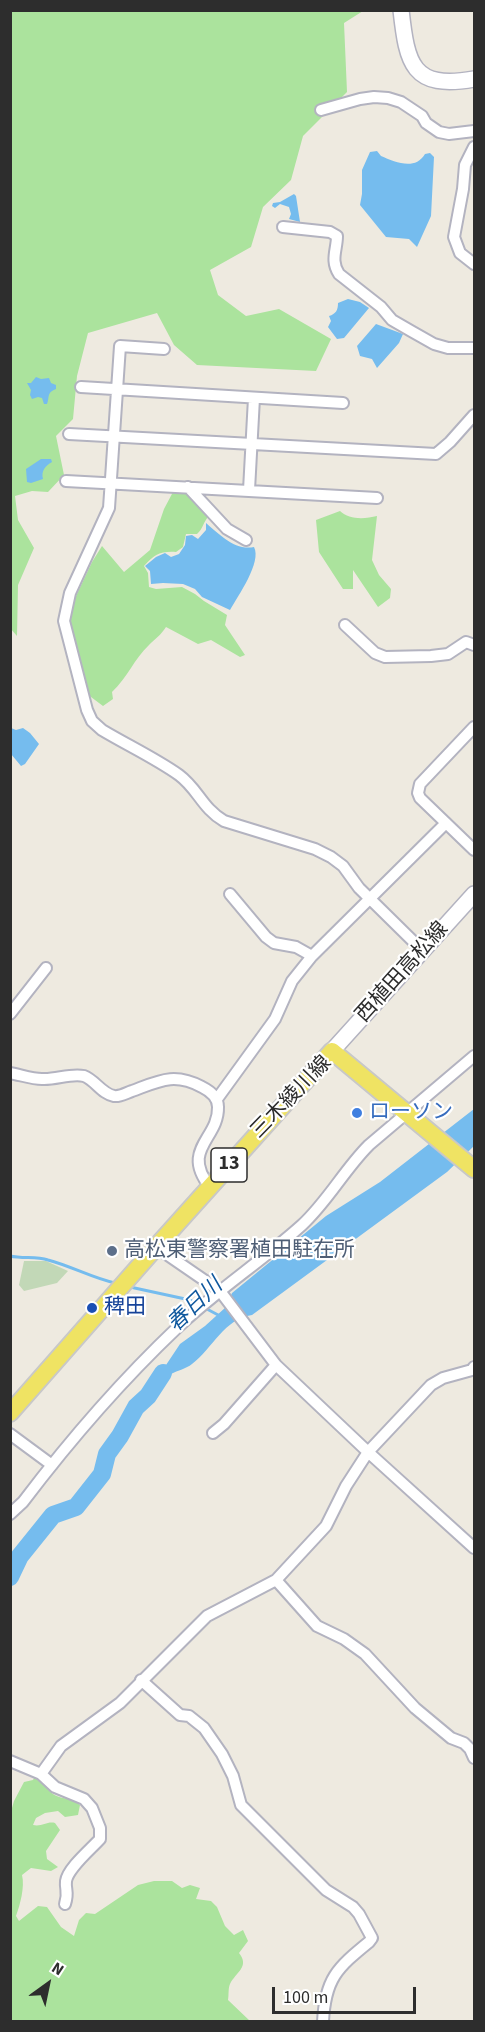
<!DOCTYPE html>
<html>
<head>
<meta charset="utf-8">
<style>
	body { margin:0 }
	#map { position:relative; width:485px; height:2032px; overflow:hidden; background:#eeeae0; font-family:"Source Sans 3",sans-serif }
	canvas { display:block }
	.frame { position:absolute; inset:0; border:12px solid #2d2d2d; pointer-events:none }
	.north { position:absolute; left:18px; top:1954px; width:60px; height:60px; -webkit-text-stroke:4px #fff; paint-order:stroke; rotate:33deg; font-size:16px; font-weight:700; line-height:24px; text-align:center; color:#2d2d2d }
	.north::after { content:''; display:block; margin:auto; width:21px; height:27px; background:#2d2d2d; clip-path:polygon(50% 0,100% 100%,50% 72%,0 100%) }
	.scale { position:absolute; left:272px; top:1987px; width:144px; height:27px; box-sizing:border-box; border:3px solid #2d2d2d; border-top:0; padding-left:8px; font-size:18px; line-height:21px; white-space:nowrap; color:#2d2d2d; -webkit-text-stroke:4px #fff; paint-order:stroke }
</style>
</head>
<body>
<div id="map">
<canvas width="485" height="2032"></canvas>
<div class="frame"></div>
<div class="north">N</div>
<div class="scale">100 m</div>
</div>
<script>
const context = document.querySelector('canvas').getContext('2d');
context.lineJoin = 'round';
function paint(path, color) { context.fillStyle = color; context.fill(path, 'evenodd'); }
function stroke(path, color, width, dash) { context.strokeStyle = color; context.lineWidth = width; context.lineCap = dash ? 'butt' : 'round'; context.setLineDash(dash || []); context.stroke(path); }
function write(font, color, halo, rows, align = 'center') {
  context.font = font + ' "Source Sans 3","Noto Sans JP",sans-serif'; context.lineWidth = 4.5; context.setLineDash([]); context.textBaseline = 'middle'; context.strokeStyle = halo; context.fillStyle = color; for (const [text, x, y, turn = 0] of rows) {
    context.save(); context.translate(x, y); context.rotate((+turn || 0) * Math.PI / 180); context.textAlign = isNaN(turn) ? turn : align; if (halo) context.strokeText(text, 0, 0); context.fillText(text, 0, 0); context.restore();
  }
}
paint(new Path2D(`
	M10 11H363L344 23 347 92 303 136 291 180 263 207 251 247 210 270 218 295 246 316 279 309 331 339 316 371 197 365 174 345 157 313 88 333 77 376 73 419 56 436 64 475 48 492 32 491 15 496 18 520 34 548 18 585 17 636 10 628Z
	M173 492 189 494 209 516C203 522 203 529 197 534H186L183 547 176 552C160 551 154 555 144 566L148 573 149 587 156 589 182 587 195 594 204 601 227 615 225 625 245 655 240 657 211 640 198 644 166 627C161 635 155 639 149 645 134 659 128 677 112 692L113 699 103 706 87 694 72 638 69 611 92 562 102 546 124 572 150 550 164 509Z
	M340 511C349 520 365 519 377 516L372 560 379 575 391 589 390 598 378 607 353 570V589H343L319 552 316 520Z
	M35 1776C43 1781 46 1789 53 1794 64 1801 68 1795 80 1805L78 1815 65 1817 58 1811 45 1813 36 1818 33 1825C42 1827 47 1821 55 1823L60 1830 46 1851 47 1859 58 1867 51 1871 31 1868 22 1875C25 1887 20 1905 16 1916L19 1921 38 1906 47 1907 61 1927 74 1936 79 1920 86 1913 95 1914 138 1885 154 1881H172L182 1888 190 1885 200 1888 196 1899 211 1901 217 1907 225 1926 234 1935 243 1930 248 1941 239 1953C250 1967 236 1972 230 1984 228 1988 229 1995 228 2000L250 2021H11L10 1815 14 1801 24 1782 33 1780Z`), '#abe39d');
paint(new Path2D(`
	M24 1261H46L68 1271 57 1283 24 1291 19 1285Z`), '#c2d8b7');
paint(new Path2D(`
	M377 151 381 156C395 162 415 171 425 154L430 153 434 157 431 216 417 247 409 239 386 237 360 205 362 194V170L370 152Z
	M294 194 296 196 300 222 289 219 291 214 289 207 280 204 275 208 272 206 273 203 280 202Z
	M348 299 360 302 369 308 344 338 337 339 328 327 331 321 329 316C336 314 338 310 338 303Z
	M376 324 403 334 399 343 377 368 372 359 360 356 357 346Z
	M36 377 41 379 49 378 51 383 56 385V389C46 393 50 397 47 404H44L42 398 38 397 32 399 30 395 31 390 27 383H31Z
	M41 459H51L52 462C45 466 41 471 43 479L31 483 27 482 26 469Z
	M206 523C219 534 235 551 254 547 262 562 238 596 230 610L202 597 195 589 183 584 163 583 151 584 150 571 145 566 156 557 165 553 171 557 179 554 185 545 186 536 192 535 198 539 206 530Z
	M11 728 16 730 23 728 30 733 39 744 25 764 21 766 11 754Z
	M474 1109V1146L447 1172 252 1315C225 1318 212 1349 192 1364 186 1369 178 1370 171 1374 162 1380 156 1390 146 1395L180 1344 205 1326 226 1307 232 1293 326 1216 380 1182Z`), '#75bcee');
stroke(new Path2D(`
	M10 1256C23 1259 36 1256 48 1260 71 1266 92 1278 115 1283
	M130 1287 190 1300 199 1305
	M205 1308 220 1316`), '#75bcee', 3);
stroke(new Path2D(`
	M10 1577 20 1556 53 1515 76 1507 102 1474 107 1454 120 1436 136 1407 148 1396 163 1373`), '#75bcee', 18);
const street = new Path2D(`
	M321 110 360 99 374 97 388 98 401 102 422 116 426 123 439 132 449 134 474 131
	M474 147 465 165 463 189 454 237 460 253 474 264
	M283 227 330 232 337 236C337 250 330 260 339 274L381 307 392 320 411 331 434 344 448 348H474
	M164 349 120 346 109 508 70 593 64 621 87 710 92 721 102 730C127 745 155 758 179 775 198 789 202 808 224 821L315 849 331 857 343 866 359 888 423 951
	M81 387 343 403
	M69 434 436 454 450 442 474 415
	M66 481 377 498
	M188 487 227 529 246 540
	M249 490 254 398
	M345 625 375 653 385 657 431 656 448 654 466 642 474 645
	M474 727 420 784 418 793 420 798 474 850
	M230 894 266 937 274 943 296 947 312 956
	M10 1014 46 968
	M10 1073C21 1075 32 1079 42 1079 56 1080 70 1073 84 1076 95 1080 102 1094 114 1096 120 1097 126 1093 132 1091 159 1081 174 1072 202 1087 210 1091 218 1097 218 1107 219 1139 180 1149 210 1187
	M217 1099 275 1019 292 981 312 956 446 823
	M156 1247 220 1291 276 1365 368 1452 474 1548
	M213 1433 224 1424 276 1365
	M10 1434 52 1465
	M10 1514 23 1502C70 1440 121 1381 178 1327 217 1290 262 1261 302 1225 328 1201 344 1170 369 1145L474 1056
	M276 1580 317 1626 344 1639 365 1654 415 1708 451 1738 464 1743 470 1749 474 1758
	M141 1680 180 1715 189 1716 204 1728 222 1754 233 1776 241 1805 326 1890 353 1907 359 1914 372 1938 369 1942C337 1968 325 1979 323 2022
	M10 1761 41 1774 61 1746 120 1703 207 1616 276 1580 326 1526 346 1486 368 1452 431 1385 443 1378 472 1370 474 1367
	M41 1774 55 1787 84 1799 92 1808 100 1828V1839C91 1849 68 1868 66 1881 65 1890 69 1892 65 1904`);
const secondary = new Path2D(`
	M401 10C407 64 412 90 474 79
	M332 1051 474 894`);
const primary = new Path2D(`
	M10 1413 156 1247 332 1051 474 1169`);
stroke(street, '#b3b3c0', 14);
stroke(secondary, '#b3b3c0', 18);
stroke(primary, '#c8c8c8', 20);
stroke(street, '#fff', 10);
stroke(secondary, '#fff', 15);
stroke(primary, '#efe363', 16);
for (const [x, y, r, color] of [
	[357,1113,6,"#3f7fe0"],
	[112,1251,6,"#5c6f8a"],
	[92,1308,6,"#1a4fb4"]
]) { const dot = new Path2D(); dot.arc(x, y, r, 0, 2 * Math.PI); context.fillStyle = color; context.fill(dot); stroke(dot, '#fff', 2); }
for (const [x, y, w] of [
	[229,1165,36]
]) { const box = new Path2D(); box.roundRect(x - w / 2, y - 17, w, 34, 4.5); context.fillStyle = '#fff'; context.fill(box); stroke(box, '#2d2d2d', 1.5); }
write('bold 20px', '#2d2d2d', null, [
	["13",229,1165]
]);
write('21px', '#2d2d2d', '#fff', [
	["西植田高松線",403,973,-48],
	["三木綾川線",292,1098,-46]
]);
write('21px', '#366cbe', '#fff', [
	["ローソン",369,1113]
], 'left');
write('21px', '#4e5e75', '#fff', [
	["高松東警察署植田駐在所",124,1251]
], 'left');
write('21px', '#164399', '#fff', [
	["稗田",104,1308]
], 'left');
write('italic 22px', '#0f589e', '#fff', [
	["春日川",196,1306,-44]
]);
</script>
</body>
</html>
